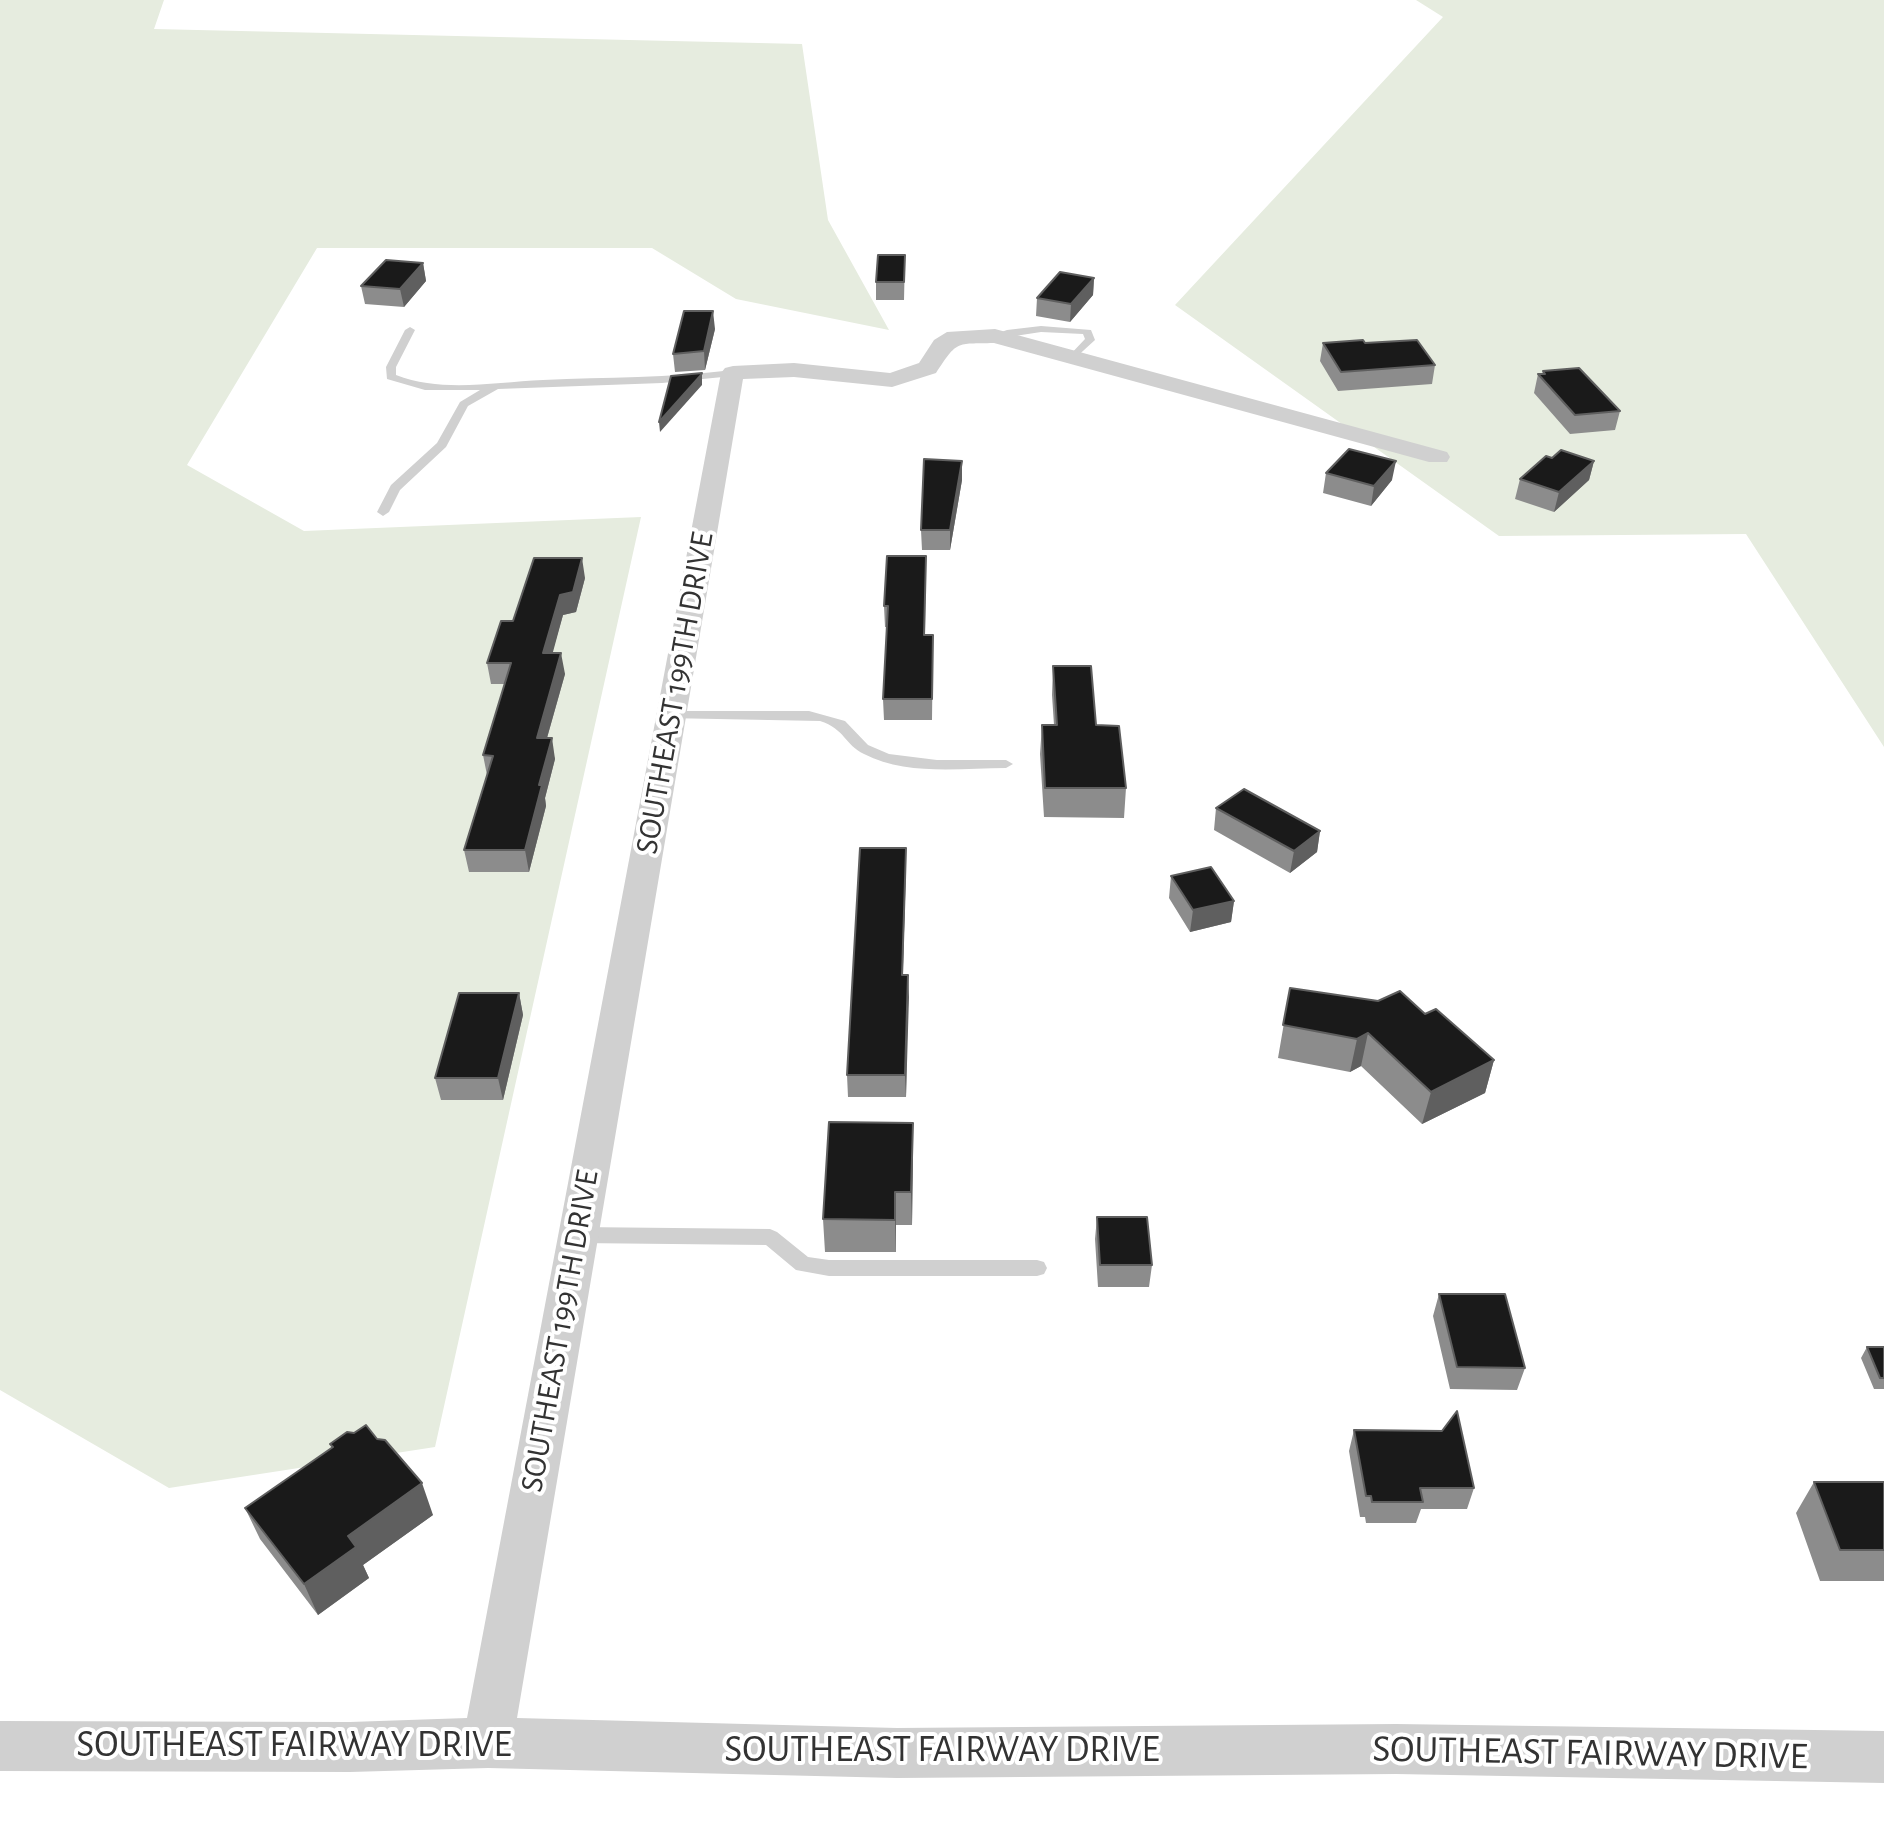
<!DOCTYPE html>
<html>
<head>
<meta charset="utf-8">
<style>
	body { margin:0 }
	canvas { display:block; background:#fff }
</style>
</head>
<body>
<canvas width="1884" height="1831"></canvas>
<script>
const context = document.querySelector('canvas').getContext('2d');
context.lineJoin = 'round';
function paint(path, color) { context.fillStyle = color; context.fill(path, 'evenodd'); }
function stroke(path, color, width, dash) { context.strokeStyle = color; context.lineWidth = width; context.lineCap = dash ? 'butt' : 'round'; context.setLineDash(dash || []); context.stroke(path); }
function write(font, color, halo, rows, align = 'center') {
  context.font = font + ' "Alegreya Sans",sans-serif'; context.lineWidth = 8; context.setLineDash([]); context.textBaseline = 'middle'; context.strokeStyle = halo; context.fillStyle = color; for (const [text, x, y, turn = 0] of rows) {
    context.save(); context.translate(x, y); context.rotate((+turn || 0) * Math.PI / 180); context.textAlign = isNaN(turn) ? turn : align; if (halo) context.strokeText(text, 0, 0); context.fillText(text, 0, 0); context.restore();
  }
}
paint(new Path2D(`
	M0 0H164L154 29 802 44 828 220 889 330 736 299 652 248H317L187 465 304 531 641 517 435 1447 169 1488 0 1390Z
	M1416 0H1884V747L1746 534 1499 536 1175 305 1443 17Z`), '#e6ecdf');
paint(new Path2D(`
	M1041 326 1091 330 1095 340 1072 361 1067 358 1085 339 1083 334 1041 332 995 339 990 336 1007 330Z
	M410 327 415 330 396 367V375C443 393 494 382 543 380 606 377 670 378 733 370L738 373 733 376 662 383 498 389 468 406 446 447 400 490 389 512 383 516 377 512 391 485 437 443 460 402 480 390H425L387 379 386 367 405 330Z
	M671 711H809L845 721 868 745 889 754 937 760H1006L1013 764 1006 768C961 768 906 776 864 754 845 745 845 729 820 721L666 718 664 715 666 712Z
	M578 1227 770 1229 777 1232 808 1257 829 1260H1037L1044 1262 1047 1268 1044 1274 1037 1276H829L796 1270 766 1245 578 1243 571 1240 568 1235 571 1230Z`), '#d0d0d0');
paint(new Path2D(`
	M995 329 1447 452 1450 457 1447 462H1429L994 343C955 344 958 340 936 373L892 387 794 377 743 379 517 1718 897 1728 1396 1724 1884 1731V1783L1396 1774 897 1778 488 1768 350 1772 0 1771V1721L350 1722 467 1718 721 373 725 368 733 366 794 363 890 373 919 363 934 340 947 332Z`), '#d0d0d0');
paint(new Path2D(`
	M905 255 904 300H876V282Z
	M423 263 426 281 404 307 365 304 361 286Z
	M1094 278 1093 295 1070 322 1036 316 1037 298Z
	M715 329 705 370 675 372 673 354Z
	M1323 343 1435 365 1432 384 1338 391 1320 361Z
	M1543 371 1620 411 1615 430 1570 434 1534 393 1538 374H1542Z
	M1552 458 1594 461 1589 480 1554 512 1515 499 1520 479Z
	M962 461V480L950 550H922L921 530Z
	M1326 473 1392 480 1371 506 1323 493Z
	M926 556 925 635H933L932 720H884L883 699 887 627H885L884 606Z
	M585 578 576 612 563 615 552 653 565 674 547 738 555 759 545 798 546 806 529 872H469L464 850 487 775 483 755 505 684H491L487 663 513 621Z
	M1053 666 1096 725 1126 788 1124 818 1044 817 1040 754 1042 725H1054L1052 695Z
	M1216 808 1320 831 1317 852 1290 873 1214 830Z
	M906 848 903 975H908L906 1097H848L847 1075Z
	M1171 876 1234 901 1231 922 1190 932 1169 898Z
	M1290 988 1425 1014 1494 1060 1485 1093 1422 1124 1361 1066 1350 1072 1278 1058Z
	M519 993 523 1015 503 1100H441L435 1078Z
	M913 1123 912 1225H896V1252H825L823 1219Z
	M1097 1217 1152 1265 1149 1287H1098L1095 1239Z
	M1439 1294 1525 1368 1517 1390 1450 1389 1433 1316Z
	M1867 1347H1884V1389H1874L1861 1358Z
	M1354 1430 1474 1488 1467 1509H1421L1416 1523H1366L1365 1517H1360L1349 1451Z
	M330 1444 433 1515 363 1565 369 1578 318 1615 260 1539 245 1508 332 1448Z
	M1814 1482H1884V1581H1820L1796 1513Z`), '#8c8c8c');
paint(new Path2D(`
	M423 263 426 281 404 307 400 289Z
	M1094 278 1093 295 1070 322 1071 304Z
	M713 311 715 329 705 370 704 351Z
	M702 373V385L660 432 659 422Z
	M962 461V480L950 550V530Z
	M1396 461 1392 480 1371 506 1374 486Z
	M1594 461 1589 480 1554 512 1559 492Z
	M582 558 585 578 576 612 563 615 547 674 543 653 560 595Z
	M561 653 565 674 541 759 537 738Z
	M552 738 555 759 545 798 546 806 529 872 525 850 539 785Z
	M1320 831 1317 852 1290 873 1294 851Z
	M906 848V869L902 997V975Z
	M1234 901 1231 922 1190 932 1193 910Z
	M908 975 909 997 906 1097 905 1075Z
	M519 993 523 1015 503 1100 498 1078Z
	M1368 1033 1361 1066 1350 1072 1357 1039Z
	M1494 1060 1485 1093 1422 1124 1431 1092Z
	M913 1123V1156L912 1225 911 1192Z
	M895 1192 896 1225V1252L895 1220Z
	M422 1483 433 1515 363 1565 369 1578 318 1615 304 1584 348 1536Z`), '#5f5f5f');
const building = new Path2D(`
	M878 255H905L904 282H876Z
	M386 260 423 263 400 289 361 286Z
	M1060 272 1094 278 1071 304 1037 298Z
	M684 311H713L704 351 673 354Z
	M1363 340 1365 343 1417 340 1435 365 1341 372 1323 343Z
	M1579 368 1620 411 1575 415 1538 374H1545L1543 371Z
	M702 373 701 375 659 422 671 376Z
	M1349 449 1396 461 1374 486 1326 473Z
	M1561 450 1594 461 1559 492 1520 479 1546 456 1552 458Z
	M924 459 962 461 950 530H921Z
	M887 556H926L924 635H933L932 699H883L888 606H884Z
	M534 558H582L573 592 560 595 543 653H561L537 738H552L539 785H542L525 850H464L493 756 483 755 511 663H487L501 621H513Z
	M1053 666H1091L1096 725 1119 726 1126 788H1045L1042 725H1057Z
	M1244 789 1320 831 1294 851 1216 808Z
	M860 848H906L902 975H908L905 1075H847Z
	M1211 867 1234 901 1193 910 1171 876Z
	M1290 988 1378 1001 1400 991 1425 1014 1436 1009 1494 1060 1431 1092 1368 1033 1357 1039 1283 1025Z
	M459 993H519L498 1078H435Z
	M829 1122 913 1123 911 1192H895V1220L823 1219Z
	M1097 1217H1147L1152 1265H1100Z
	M1439 1294H1505L1525 1368 1457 1367Z
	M1867 1347H1884V1378H1880Z
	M1457 1411 1474 1488H1420L1423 1502H1372L1371 1496H1366L1354 1430 1442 1431Z
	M366 1425 377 1439 385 1440 422 1483 348 1536 356 1547 304 1584 245 1508 333 1447 330 1444 347 1432 354 1433Z
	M1814 1482H1884V1550H1840Z`);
paint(building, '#1a1a1a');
stroke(building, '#5f5f5f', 2);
write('32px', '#333', '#fff', [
	["SOUTHEAST 199TH DRIVE",675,693,-80],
	["SOUTHEAST 199TH DRIVE",560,1331,-80]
]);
write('38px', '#333', '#fff', [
	["SOUTHEAST FAIRWAY DRIVE",294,1745],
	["SOUTHEAST FAIRWAY DRIVE",942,1750],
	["SOUTHEAST FAIRWAY DRIVE",1590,1753,1]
]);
</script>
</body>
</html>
